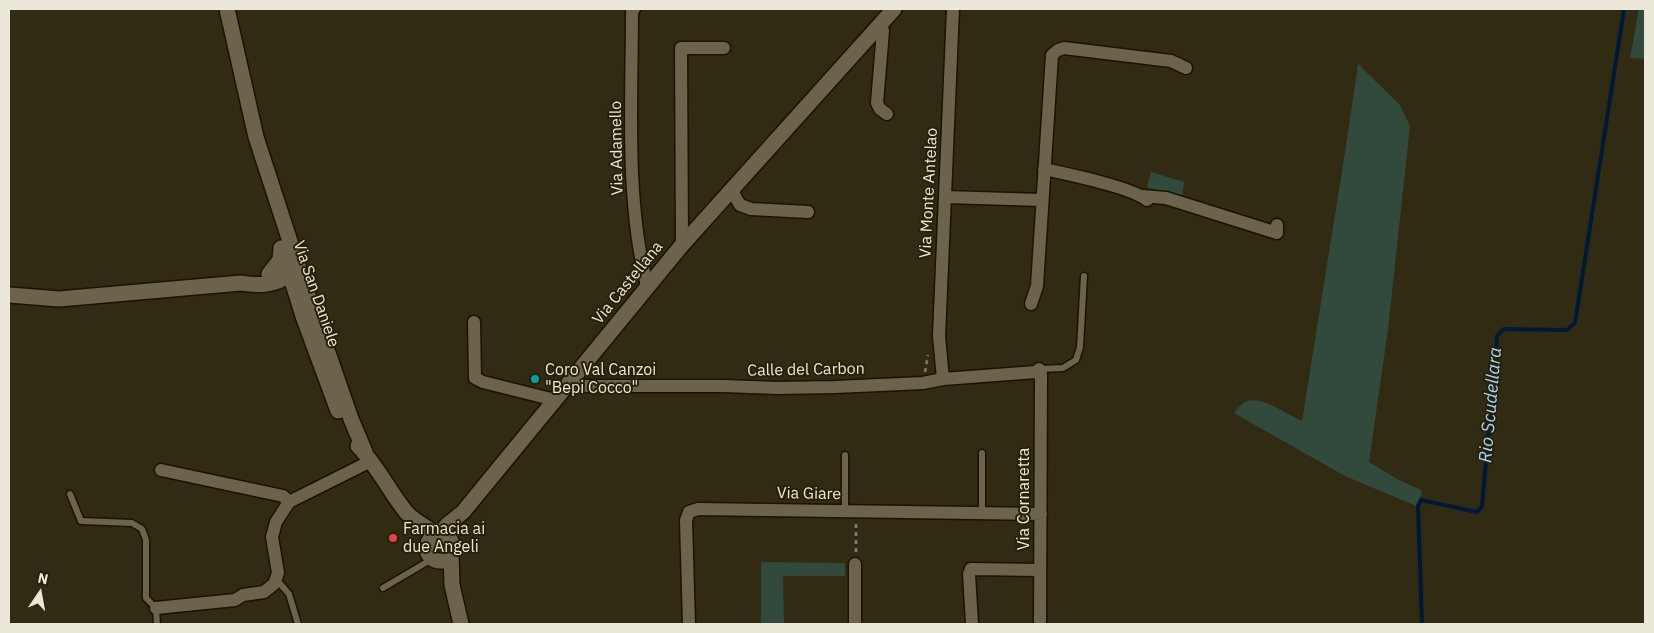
<!DOCTYPE html>
<html>
<head>
<meta charset="utf-8">
<style>
	body { margin:0 }
	#map { position:relative; width:1654px; height:633px; overflow:hidden; background:#312b14; font-family:"IBM Plex Sans",sans-serif }
	canvas { display:block }
	.frame { position:absolute; inset:0; border:10px solid #ebe7d9; pointer-events:none }
	.north { position:absolute; left:15px; top:568px; width:50px; height:50px; -webkit-text-stroke:4px #27210a; paint-order:stroke; rotate:12deg; font-size:14px; font-weight:700; line-height:20px; text-align:center; color:#ebe7d9 }
	.north::after { content:''; display:block; margin:auto; width:18px; height:22px; background:#ebe7d9; clip-path:polygon(50% 0,100% 100%,50% 72%,0 100%) }
</style>
</head>
<body>
<div id="map">
<canvas width="1654" height="633"></canvas>
<div class="frame"></div>
<div class="north">N</div>
</div>
<script>
const context = document.querySelector('canvas').getContext('2d');
context.lineJoin = 'round';
function paint(path, color) { context.fillStyle = color; context.fill(path, 'evenodd'); }
function stroke(path, color, width, dash) { context.strokeStyle = color; context.lineWidth = width; context.lineCap = dash ? 'butt' : 'round'; context.setLineDash(dash || []); context.stroke(path); }
function write(font, color, halo, rows, align = 'center') {
  context.font = font + ' "IBM Plex Sans",sans-serif'; context.lineWidth = 4; context.setLineDash([]); context.textBaseline = 'middle'; context.strokeStyle = halo; context.fillStyle = color; for (const [text, x, y, turn = 0] of rows) {
    context.save(); context.translate(x, y); context.rotate((+turn || 0) * Math.PI / 180); context.textAlign = isNaN(turn) ? turn : align; if (halo) context.strokeText(text, 0, 0); context.fillText(text, 0, 0); context.restore();
  }
}
paint(new Path2D(`
	M1639 9H1645V59L1630 58Z
	M1358 64 1400 105 1410 126 1388 329 1369 462 1397 479 1421 490 1422 493 1416 506 1345 476 1234 413C1237 410 1239 406 1242 404 1257 391 1287 415 1302 421L1346 146Z
	M1151 172 1184 182 1182 199 1147 187Z
	M761 562 845 563V576H783L784 624H761Z`), '#324a3b');
stroke(new Path2D(`
	M1422 624 1418 506 1421 500 1477 512 1482 506 1497 336 1504 329 1567 330 1575 323 1624 9`), '#001a36', 4);
const service = new Path2D(`
	M1039 369 1063 368 1076 360 1080 347 1084 276
	M70 494 81 521 132 523 142 529 146 540V598L156 608 157 624
	M845 511V455
	M982 513V453
	M276 579 289 594 298 624
	M383 588 427 562 431 557`);
const minor = new Path2D(`
	M634 9 632 12C632 103 625 197 647 286
	M881 24 883 31 877 103 880 109 887 114
	M1044 169C1067 174 1131 187 1147 200
	M732 191 740 205 751 209 808 212
	M1142 196 1166 198 1277 233V225
	M945 197 1042 200
	M682 245 681 48H724
	M1031 304 1037 286 1052 55 1058 50 1064 48 1171 61 1186 68
	M474 322 475 378 483 382 555 400
	M943 379 939 336 953 9
	M566 386H724L777 388 835 387 923 383 943 379 1036 372 1039 369 1041 374 1040 624
	M161 470 283 496 289 502
	M156 608 235 600 243 595 264 592 274 584 278 573 272 537 276 522 289 502 371 461
	M689 624 686 520 689 512 698 509 1041 514
	M855 624V564
	M972 624 969 574 971 569 1040 570`);
const tertiary = new Path2D(`
	M227 9 256 137 300 272 351 419 365 452
	M287 265 304 319 338 411
	M269 274 280 260 281 248
	M9 295 59 299 241 283C257 286 283 286 292 269L291 265
	M358 446C377 465 389 491 406 512 415 522 427 527 437 535
	M439 535 448 524 463 512 682 245 894 9
	M427 548a13 13 0 1 1 26 0a13 13 0 1 1-26 0Z
	M451 555 452 585 461 624`);
stroke(service, '#191300', 9);
stroke(minor, '#191300', 15);
stroke(tertiary, '#191300', 18);
stroke(new Path2D(`
	M925 372 928 355
	M856 552V522`), '#827d6a', 2.5, [4, 4]);
stroke(service, '#6b644b', 6);
stroke(minor, '#6b644b', 12);
stroke(tertiary, '#6b644b', 15);
for (const [x, y, r, color] of [
	[535,379,5,"#0f9aa8"],
	[393,538,5,"#e0444e"]
]) { const dot = new Path2D(); dot.arc(x, y, r, 0, 2 * Math.PI); context.fillStyle = color; context.fill(dot); stroke(dot, '#27210a', 2); }
write('16px', '#ebe7d9', '#27210a', [
	["Via Adamello",617,148,-91],
	["Via Monte Antelao",929,193,-87],
	["Via Castellana",628,283,-51],
	["Via San Daniele",316,294,71],
	["Calle del Carbon",806,370,-1],
	["Via Giare",809,494,1],
	["Via Cornaretta",1024,499,-90]
]);
write('16px', '#ebe7d9', '#27210a', [
	["Coro Val Canzoi",545,370],
	["\"Bepi Cocco\"",545,388],
	["Farmacia ai",403,529],
	["due Angeli",403,547]
], 'left');
write('italic 18px', '#a8d4ff', '#27210a', [
	["Rio Scudellara",1491,405,-85]
]);
</script>
</body>
</html>
